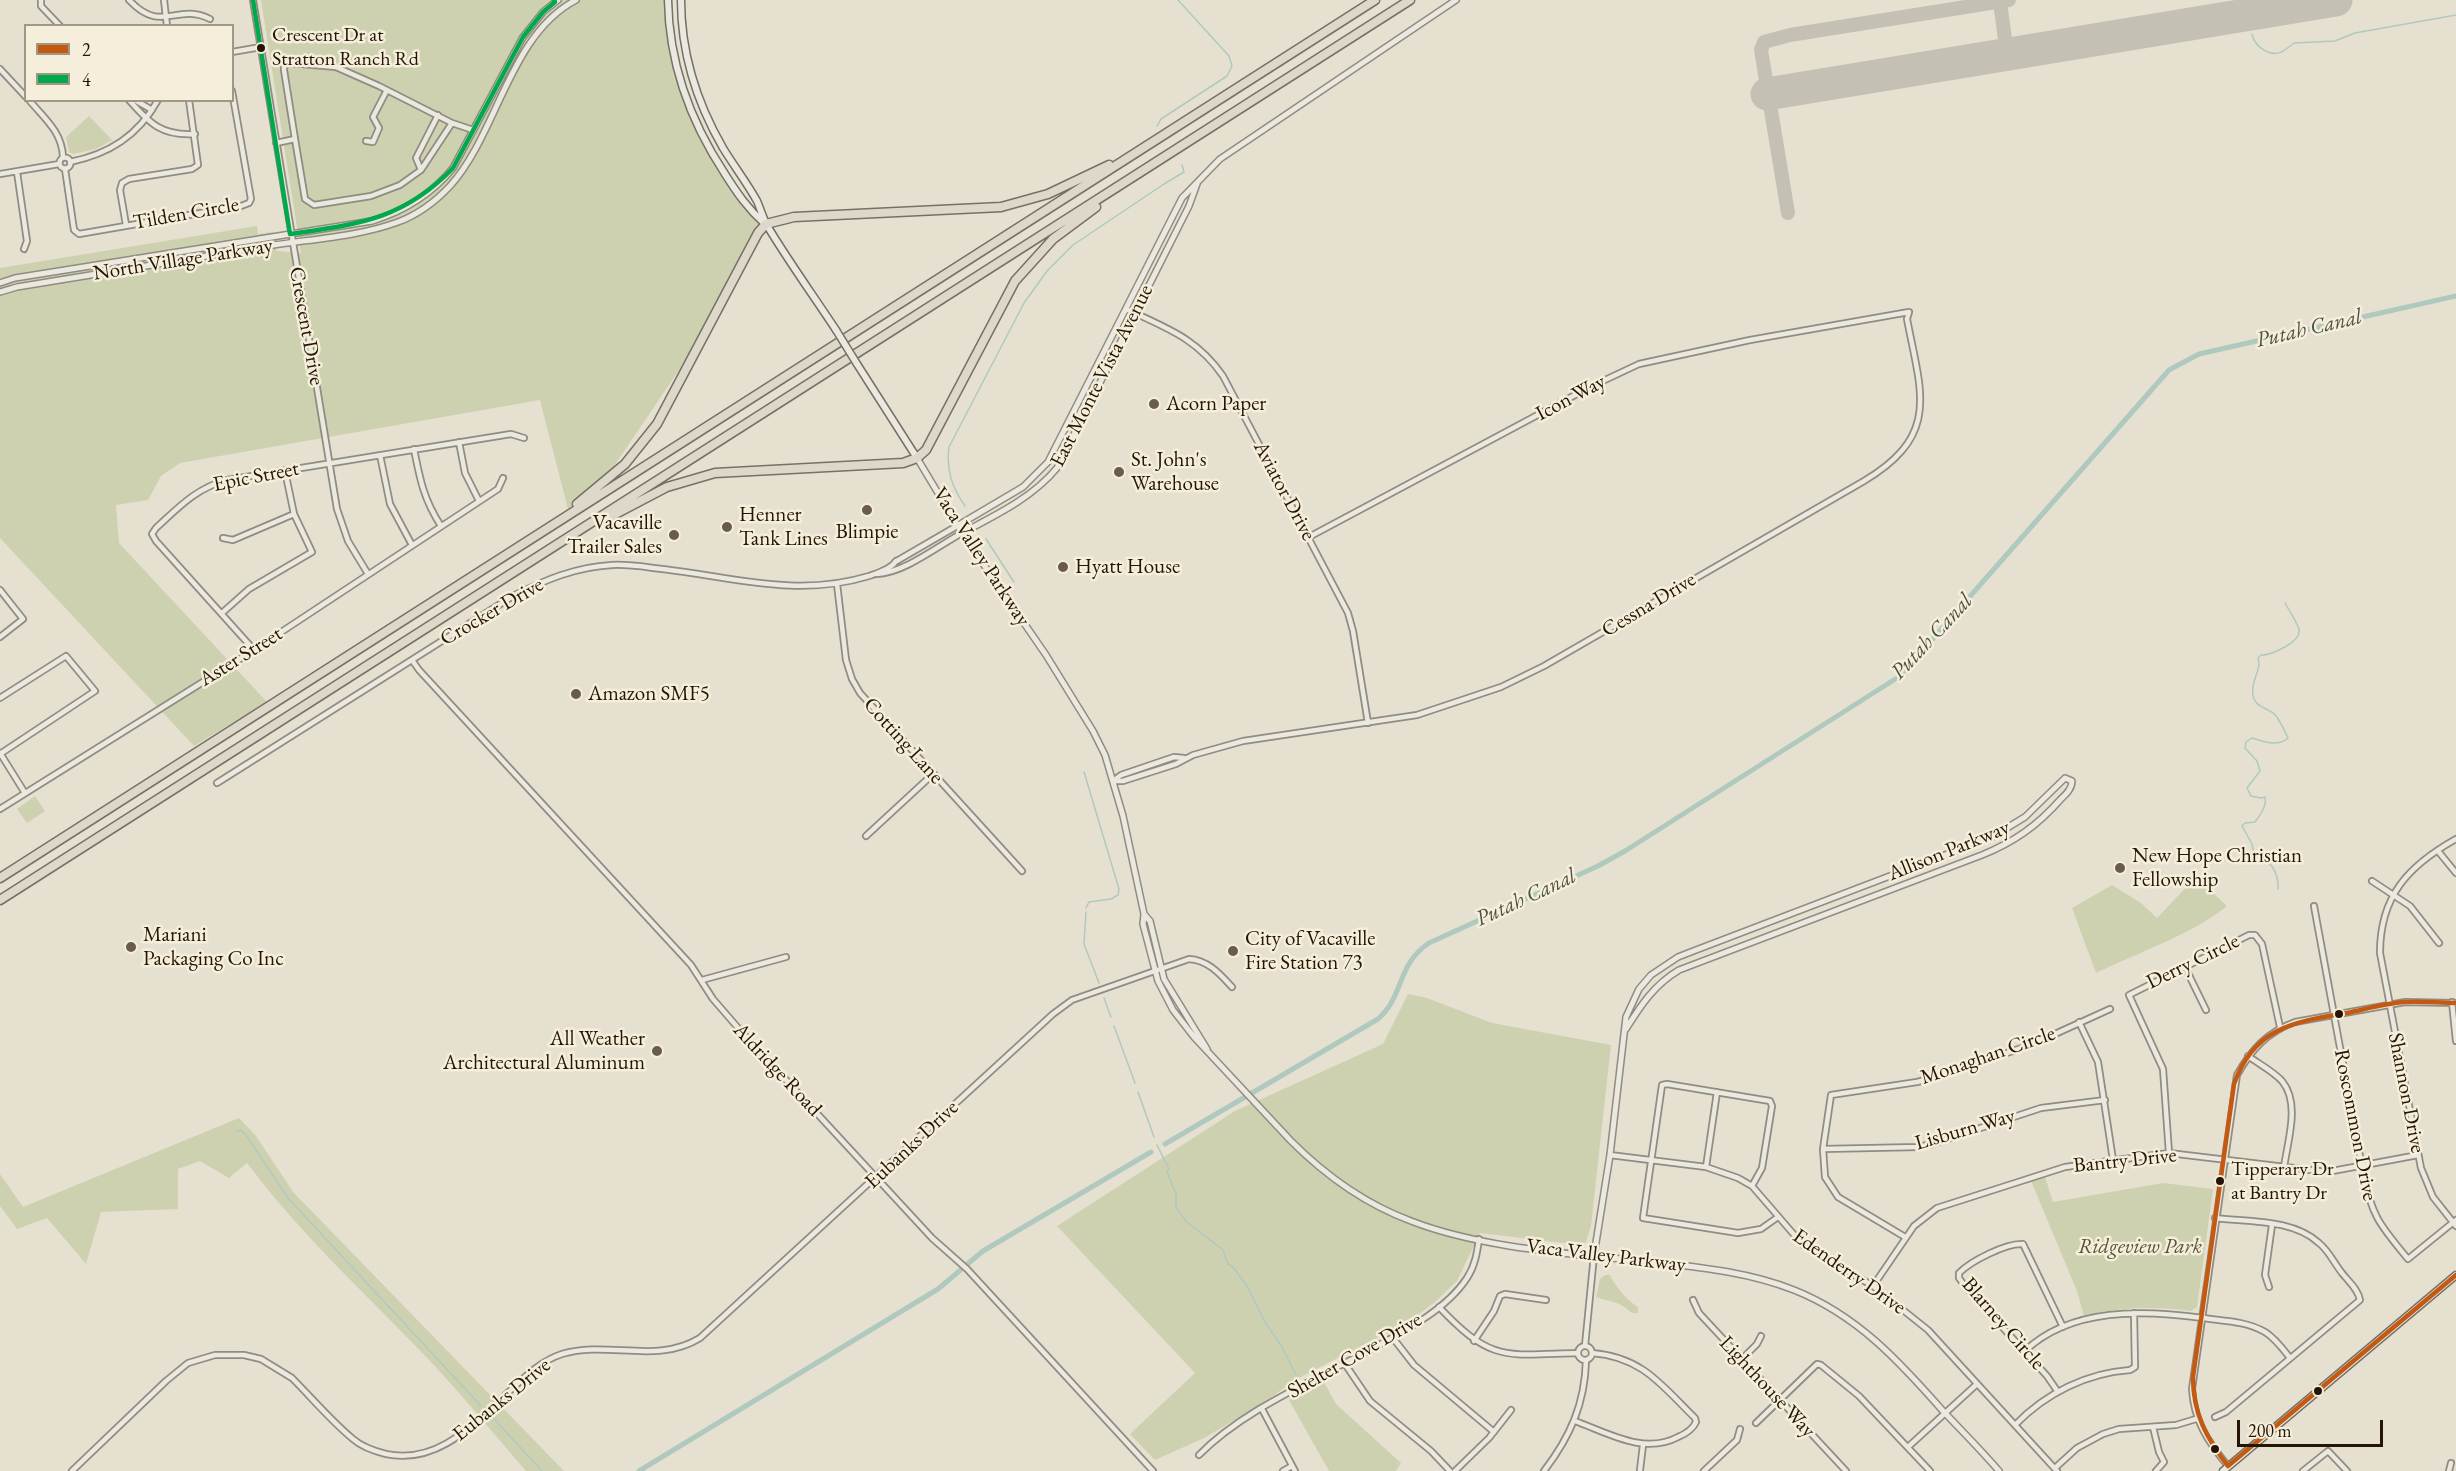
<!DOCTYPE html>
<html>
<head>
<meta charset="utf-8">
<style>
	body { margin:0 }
	#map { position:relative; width:2456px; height:1471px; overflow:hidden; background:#e6e0d0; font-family:"EB Garamond",serif }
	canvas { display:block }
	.legend { position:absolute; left:24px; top:24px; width:210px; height:78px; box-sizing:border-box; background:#f4eedb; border:2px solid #a19785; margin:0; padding:8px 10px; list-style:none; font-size:18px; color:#251505 }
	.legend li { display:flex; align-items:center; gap:12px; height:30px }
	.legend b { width:30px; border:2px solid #a19785 }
	.scale { position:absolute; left:2237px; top:1420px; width:146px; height:27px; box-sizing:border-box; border:3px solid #251505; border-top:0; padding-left:8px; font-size:18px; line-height:21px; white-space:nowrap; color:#251505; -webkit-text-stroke:4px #f4eedb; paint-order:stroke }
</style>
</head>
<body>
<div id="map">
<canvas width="2456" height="1471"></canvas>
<ul class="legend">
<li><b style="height:8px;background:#c45911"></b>2</li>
<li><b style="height:8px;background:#02a84c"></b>4</li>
</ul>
<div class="scale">200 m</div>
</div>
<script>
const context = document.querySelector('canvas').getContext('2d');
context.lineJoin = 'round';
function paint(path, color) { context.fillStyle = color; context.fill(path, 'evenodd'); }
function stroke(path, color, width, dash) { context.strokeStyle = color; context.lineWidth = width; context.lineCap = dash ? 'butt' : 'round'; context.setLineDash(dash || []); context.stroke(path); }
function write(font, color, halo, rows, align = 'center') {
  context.font = font + ' "EB Garamond",serif'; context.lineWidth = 5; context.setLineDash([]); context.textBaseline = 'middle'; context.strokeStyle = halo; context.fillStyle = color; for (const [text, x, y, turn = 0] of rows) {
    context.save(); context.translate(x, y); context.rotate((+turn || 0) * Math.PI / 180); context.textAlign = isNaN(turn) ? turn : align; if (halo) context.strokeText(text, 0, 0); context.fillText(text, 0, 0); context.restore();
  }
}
paint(new Path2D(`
	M261 0H669L678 73 696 126 750 211 766 224 679 370 608 475 568 509 540 400 180 463 161 476 148 500 116 505 119 543 267 702 194 746 0 538V268L257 226 258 234 273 232 277 251 301 253Z
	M89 116 112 140 96 149 73 154 69 152 66 137Z
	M35 796 45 811 27 823 17 809Z
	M2196 877 2227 906C2195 933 2135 954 2096 973L2072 908 2112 885 2141 903 2157 918Z
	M1408 994 1427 998 1492 1023 1611 1045 1591 1226 1586 1242 1578 1245 1571 1244 1480 1233 1457 1281 1435 1302 1408 1322 1297 1379 1260 1405 1204 1438 1155 1460 1130 1434 1195 1373 1057 1226 1235 1111 1383 1044Z
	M239 1118 256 1136 294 1193 564 1471H526C494 1434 463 1396 430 1361 368 1296 301 1235 247 1163L229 1178 200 1161 178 1169V1209L101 1212 86 1264 47 1218 17 1229 0 1206V1174L23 1207Z
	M2045 1177 2053 1202 2163 1183 2213 1189 2197 1307 2191 1311C2155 1306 2119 1307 2084 1316L2077 1291 2031 1181Z
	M1605 1275H1610C1613 1284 1630 1303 1638 1307V1313H1632C1617 1300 1613 1303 1596 1297L1600 1279Z
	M1324 1382 1336 1404 1401 1463 1396 1471H1329L1289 1400Z`), '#cdd1b0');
stroke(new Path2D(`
	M2252 34C2255 48 2273 60 2286 49 2289 47 2291 45 2294 43L2335 41 2355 33 2456 15
	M1157 126 1161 119 1227 76 1232 66 1229 56 1178 0
	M965 506C952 487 946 471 949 447L1024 303 1047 271 1073 245 1164 184 1184 172 1182 165
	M986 539 1014 582
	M1084 772 1119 889 1118 895 1111 899 1089 902 1086 908
	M2278 889C2279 871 2270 860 2254 853L2252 844 2242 826 2245 823 2255 822C2260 815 2267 806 2265 797L2261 798 2251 796 2247 788 2260 771 2257 761 2245 748 2246 742 2252 738C2264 742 2278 747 2288 738 2285 731 2280 722 2277 717 2270 707 2255 709 2253 695 2250 680 2262 672 2258 658L2261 655C2270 656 2302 642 2299 629 2296 621 2289 610 2285 603
	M1086 912 1084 944 1099 983
	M1104 998 1111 1017
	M1114 1026 1135 1083
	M1138 1092 1154 1137
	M236 1132 241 1130 246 1135 288 1198 481 1406
	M1157 1145 1169 1169 1167 1172 1176 1194V1208L1187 1222 1223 1250 1228 1264 1233 1267 1247 1286 1265 1322 1282 1347 1297 1377
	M495 1420 542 1471`), '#b0c9bf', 1.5);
stroke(new Path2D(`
	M1165 1144 1378 1019C1405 995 1396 965 1429 943L1598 866 1625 851 1900 676 2169 370 2199 354 2456 296
	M639 1471 938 1289 983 1251 1151 1152`), '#b0c9bf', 5);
stroke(new Path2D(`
	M2324 0 2325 2
	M2000 2 2007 54
	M1788 213 1761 50 1764 42 1790 35 2009 0`), '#c5c0b4', 14);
stroke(new Path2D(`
	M1767 94 2336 0`), '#c5c0b4', 33);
const minor = new Path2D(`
	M41 0V6L60 26
	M129 0C162 35 176 2 210 19
	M164 0 167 26
	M253 0 337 509 348 541 368 574
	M232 52 261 47
	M0 69 26 97
	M29 100C45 119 62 132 63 157
	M129 100C150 124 162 136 195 134
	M135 100 152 110
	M452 123 473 130
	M366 141 373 142 379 128 373 117 387 90
	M276 143 295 139 305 199 314 205 371 196 400 185 421 170 452 123 379 86 336 67 290 63 284 66V70L295 139
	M59.5 163a5.5 5.5 0 1 1 11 0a5.5 5.5 0 1 1-11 0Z
	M70 162C109 154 138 136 158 100
	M65 169 74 230 79 234 241 206 249 203 251 199 232 91
	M421 170 416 158 438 115
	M17 172 27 241 24 249
	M0 174 59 164
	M126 225 120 190 122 183 129 179 192 169 198 165 189 100
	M1126 309C1166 328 1197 338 1223 376L1348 613 1353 631 1368 723
	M459 442 465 473 479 501
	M414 449C420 480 424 500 441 526
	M380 455 390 504 412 545
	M223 538 233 540 294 514
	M895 562 957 526
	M877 574C904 573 938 546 962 533
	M837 584 846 660 852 679 860 693 1022 871
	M0 590 23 619 0 637
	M222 613 249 589 312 552 294 514 285 471
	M254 650 156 541 152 534 156 528C178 508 196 488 227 480L511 434 524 438
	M412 660 419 670 691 965 713 999 739 1029 932 1238 967 1269 1153 1471
	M0 698 66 656 95 691 0 754
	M0 753 25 793
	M1113 781H1123L1176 764 1193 755 1243 741 1417 715 1501 687 1544 666 1864 481C1941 435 1921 393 1907 319L1909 312 1750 340 1639 364 1590 387 1309 537
	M1113 781 1121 775 1174 757 1184 758
	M217 783 513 596C545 580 575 567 612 565 628 564 645 567 662 569 733 577 797 598 869 576 878 573 891 569 896 561
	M0 809 254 650 498 489 503 478
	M866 836 932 775
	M2456 839C2408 866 2380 896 2380 953L2421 1168 2433 1197 2456 1226
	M2438 851 2456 873
	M2372 881 2410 906 2439 943
	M2314 906 2363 1173C2372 1217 2380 1225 2408 1259L2456 1220
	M2185 967 2206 1010
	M702 980 786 957
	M2452 1002 2456 1041
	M2079 1022 2098 1062 2113 1160
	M2248 1056C2259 1064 2273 1071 2282 1081 2301 1104 2287 1142 2284 1168
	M1823 1149 1918 1147 1932 1144 2041 1108 2105 1100
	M2169 1153 2163 1069 2129 995 2249 935H2255L2262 944 2280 1027
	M1610 1155 1706 1167 1738 1178 1752 1186 1803 1245 1873 1286 1928 1330 2057 1471
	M1706 1167 1717 1092
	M1752 1186 1762 1168 1772 1106 1770 1101 1667 1084 1662 1085 1643 1218 1738 1233 1761 1229 1778 1217
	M1905 1237 1838 1197 1825 1177 1823 1149 1831 1095 1917 1082 1937 1077 2033 1044 2110 1009
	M1873 1286 1914 1226 1937 1208 2065 1167 2169 1153 2327 1172 2418 1155
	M2269 1287 2265 1275 2272 1225
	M1693 1300 1699 1313 1846 1471
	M1439 1307C1492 1363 1505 1355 1578 1353
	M1393 1338 1414 1365 1494 1432
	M1474 1341 1494 1311 1500 1296 1505 1294 1546 1300
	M1578 1353a7 7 0 1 1 14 0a7 7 0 1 1-14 0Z
	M1585 1346 1594 1255
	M2025 1351C2071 1307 2144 1310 2203 1318 2224 1321 2246 1321 2265 1332 2275 1338 2283 1349 2290 1358
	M1742 1359 1757 1344 1761 1336
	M1345 1364 1370 1401 1431 1451 1450 1471
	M2058 1392 2047 1376 1964 1285 1959 1278V1273C1971 1261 2006 1243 2023 1244L2063 1327
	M1262 1409 1295 1471
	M2215 1417 2226 1412 2360 1300C2358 1289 2348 1281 2342 1273 2334 1263 2329 1251 2319 1243 2293 1219 2249 1222 2215 1218
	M1575 1421C1608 1433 1644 1455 1678 1437 1685 1434 1693 1429 1696 1422L1695 1418C1662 1386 1643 1357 1592 1353
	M1756 1423 1817 1364 1821 1365 1859 1396 1930 1471
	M2015 1425C2046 1393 2087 1373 2130 1370L2135 1367 2134 1313
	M2153 1427 2159 1452 2164 1462 2156 1471
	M1908 1447 1977 1384
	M1199 1455C1244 1409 1316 1380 1373 1348 1405 1331 1447 1309 1467 1278 1475 1266 1477 1253 1479 1239
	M2228 1466C2208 1442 2194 1421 2192 1389L2237 1075C2251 1050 2267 1032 2295 1022L2405 1002 2456 1003
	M2055 1468 2077 1448 2103 1434 2119 1429 2176 1425 2196 1419
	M1640 1470 1643 1445
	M72 1471 166 1381 188 1363 215 1355H244L261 1359 292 1378C312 1398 331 1421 353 1439 362 1447 374 1451 386 1454 434 1464 468 1430 500 1400 519 1383 537 1362 562 1354 608 1340 656 1365 700 1338L1053 1014 1072 1000 1189 959C1208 960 1220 974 1232 987
	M1283 1471 1292 1466
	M1455 1471 1489 1438 1511 1410
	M1544 1471C1570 1437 1585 1404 1586 1360
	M1704 1471 1737 1440 1740 1429
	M2303 1471 2328 1451 2347 1471
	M2449 1471 2451 1463`);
const tertiary = new Path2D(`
	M0 283 15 278 372 221C405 211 431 195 453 168L523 37 543 12 558 0
	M0 292 17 287C101 273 184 260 268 246 311 239 357 237 398 222 417 215 436 201 450 186 498 133 509 35 576 0
	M917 458 962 533 1046 655 1093 731 1105 755 1123 816 1144 914
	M957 526 1023 487 1048 462 1182 198 1220 159 1456 0
	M962 533C996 515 1032 498 1057 468L1189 206 1197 184
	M1207 1049 1164 979 1150 921 1144 914 1143 924 1158 981 1173 1010 1194 1037 1291 1141C1325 1175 1365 1204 1411 1221 1486 1250 1580 1254 1661 1263 1706 1268 1751 1273 1794 1290 1857 1315 1899 1361 1943 1411 1962 1431 1981 1450 1999 1471
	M1594 1255 1610 1155 1626 1017 1639 989 1651 975 1678 957 1696 950 1992 837 2025 817 2065 778 2072 781C2072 789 2066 794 2060 800 2037 826 2014 842 1982 855L1679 970C1654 985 1641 1005 1626 1029`);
const secondary = new Path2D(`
	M668 0C669 64 690 121 725 174 737 193 748 209 765 224
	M681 0C681 52 697 103 723 148 734 166 747 183 757 201 761 210 763 219 768 227 789 262 813 295 836 330
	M857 364 917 458
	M2223 1471 2456 1275`);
const motorway = new Path2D(`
	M577 504 625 464 657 424 758 233 766 224 794 217 1001 207 1048 194 1109 165
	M606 519 667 487 715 473 903 463 917 458 926 450 1015 281 1053 239 1096 207
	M0 878 1375 0
	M0 900 1410 0`);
stroke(minor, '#918c81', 8);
stroke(tertiary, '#918c81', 8);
stroke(secondary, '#767066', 9);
stroke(motorway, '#767066', 11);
stroke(minor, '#ebe8e0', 4.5);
stroke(tertiary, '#ebe8e0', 5);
stroke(secondary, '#ebe8e0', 6);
stroke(motorway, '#ded8cb', 8);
const secondaryBridge = new Path2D(`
	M836 330 857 364`);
stroke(secondaryBridge, '#767066', 9, []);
stroke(secondaryBridge, '#ebe8e0', 6);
stroke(new Path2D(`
	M2456 1003C2439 1003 2422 1001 2405 1002 2386 1003 2366 1009 2347 1013 2294 1022 2254 1027 2234 1084L2193 1377C2193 1413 2206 1438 2228 1466L2456 1275`), '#c45911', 4.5);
stroke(new Path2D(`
	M253 0 290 234C358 224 403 220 453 168L523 37 543 12 555 2 554 0`), '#02a84c', 4.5);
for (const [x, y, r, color] of [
	[261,48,5,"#251505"],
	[1154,404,6,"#695c4c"],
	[1119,472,6,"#695c4c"],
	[867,510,6,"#695c4c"],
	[727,527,6,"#695c4c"],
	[674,535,6,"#695c4c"],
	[1063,567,6,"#695c4c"],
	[576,694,6,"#695c4c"],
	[2120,868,6,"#695c4c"],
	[131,947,6,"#695c4c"],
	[1233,951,6,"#695c4c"],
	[2339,1014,5,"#251505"],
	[657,1051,6,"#695c4c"],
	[2220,1181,5,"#251505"],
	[2318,1391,5,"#251505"],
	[2215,1449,5,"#251505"]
]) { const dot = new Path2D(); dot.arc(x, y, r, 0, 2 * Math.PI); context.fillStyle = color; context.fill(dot); stroke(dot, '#f4eedb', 2); }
write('20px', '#251505', '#f4eedb', [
	["Crescent Dr at",272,36],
	["Stratton Ranch Rd",272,60],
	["Tipperary Dr",2231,1170],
	["at Bantry Dr",2231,1194]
], 'left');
write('21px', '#251505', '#f4eedb', [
	["Tilden Circle",186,214,-10],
	["North Village Parkway",183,260,-9],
	["Crescent Drive",306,326,80],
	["East Monte Vista Avenue",1102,376,-63],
	["Icon Way",1571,398,-28],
	["Epic Street",256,477,-11],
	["Aviator Drive",1284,491,62],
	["Vaca Valley Parkway",981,557,57],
	["Cessna Drive",1649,605,-31],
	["Crocker Drive",492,612,-30],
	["Aster Street",241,657,-32],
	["Cotting Lane",903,741,48],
	["Allison Parkway",1949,851,-22],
	["Derry Circle",2193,962,-26],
	["Monaghan Circle",1988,1056,-19],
	["Aldridge Road",777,1070,47],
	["Shannon Drive",2406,1093,79],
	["Roscommon Drive",2355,1125,79],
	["Lisburn Way",1965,1130,-16],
	["Eubanks Drive",912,1145,-43],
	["Bantry Drive",2125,1161,-6],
	["Vaca Valley Parkway",1606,1256,7],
	["Edenderry Drive",1849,1272,35],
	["Blarney Circle",2003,1324,49],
	["Shelter Cove Drive",1355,1356,-30],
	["Lighthouse Way",1767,1387,47],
	["Eubanks Drive",502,1400,-39]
]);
write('21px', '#251505', '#f4eedb', [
	["Acorn Paper",1166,404],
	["St. John's",1131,460],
	["Warehouse",1131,484],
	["Henner",739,515],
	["Tank Lines",739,539],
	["Vacaville",662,523,"right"],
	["Trailer Sales",662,547,"right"],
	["Blimpie",867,532,"center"],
	["Hyatt House",1075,567],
	["Amazon SMF5",588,694],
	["New Hope Christian",2132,856],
	["Fellowship",2132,880],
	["Mariani",143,935],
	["Packaging Co Inc",143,959],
	["City of Vacaville",1245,939],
	["Fire Station 73",1245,963],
	["All Weather",645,1039,"right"],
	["Architectural Aluminum",645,1063,"right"]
], 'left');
write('italic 21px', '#585338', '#f4eedb', [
	["Ridgeview Park",2140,1247]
]);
write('italic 22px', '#4e5044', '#f4eedb', [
	["Putah Canal",2309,329,-13],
	["Putah Canal",1932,637,-47],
	["Putah Canal",1526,898,-25]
]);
</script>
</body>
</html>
